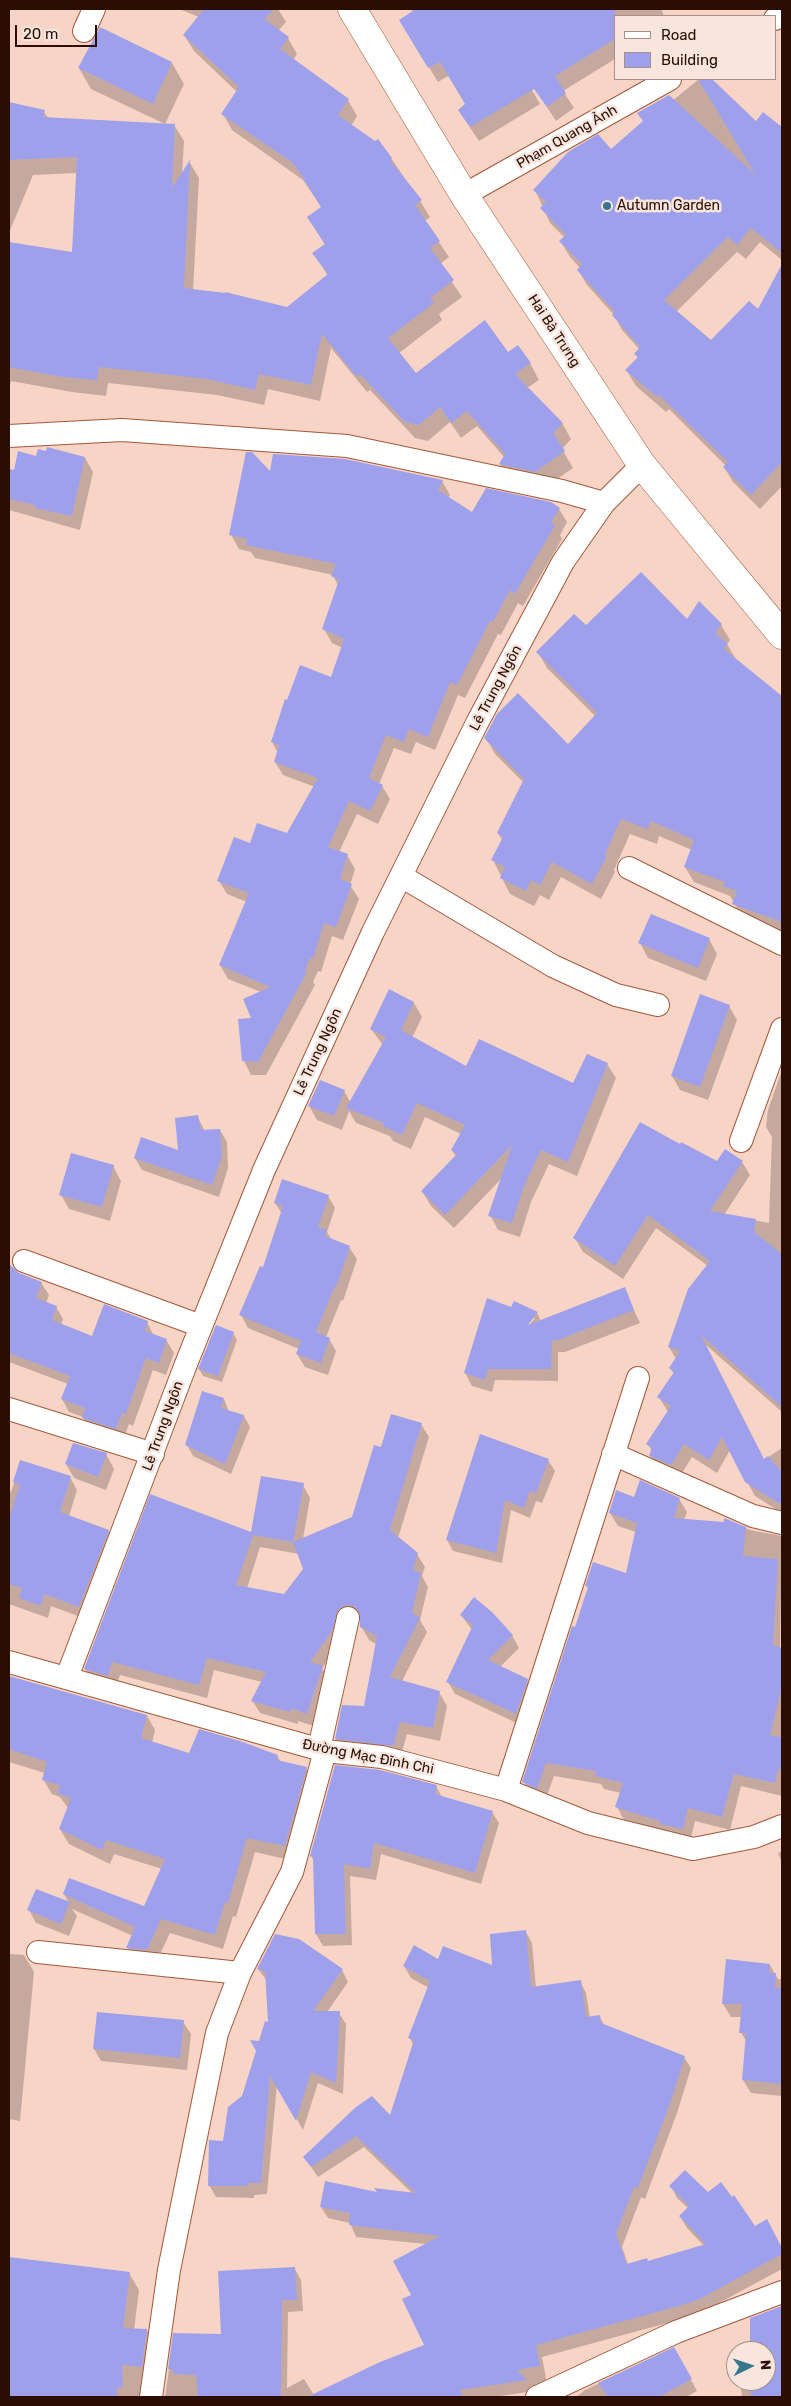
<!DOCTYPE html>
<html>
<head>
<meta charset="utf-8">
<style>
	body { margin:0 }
	#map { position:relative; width:791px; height:2406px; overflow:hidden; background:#f7d4c6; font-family:Rubik,sans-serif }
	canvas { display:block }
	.frame { position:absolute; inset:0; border:10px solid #2b0d02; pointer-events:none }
	.legend { position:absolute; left:614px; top:15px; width:162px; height:65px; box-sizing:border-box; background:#f7e5de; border:1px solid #a58f86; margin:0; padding:6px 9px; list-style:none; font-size:15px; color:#2b0d02 }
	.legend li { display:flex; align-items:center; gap:10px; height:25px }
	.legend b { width:25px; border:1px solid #a58f86 }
	.north { position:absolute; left:726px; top:2341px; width:50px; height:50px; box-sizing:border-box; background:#f7e5de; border:1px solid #a58f86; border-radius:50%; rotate:86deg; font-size:14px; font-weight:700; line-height:20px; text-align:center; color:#2b0d02 }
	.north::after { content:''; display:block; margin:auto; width:18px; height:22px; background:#37768b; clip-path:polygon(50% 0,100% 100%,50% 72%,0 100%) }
	.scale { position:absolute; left:15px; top:25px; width:82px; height:22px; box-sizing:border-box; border:2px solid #2b0d02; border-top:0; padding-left:6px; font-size:15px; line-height:18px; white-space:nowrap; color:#2b0d02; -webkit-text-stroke:4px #f7e5de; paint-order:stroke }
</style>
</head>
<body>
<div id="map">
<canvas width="791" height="2406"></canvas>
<div class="frame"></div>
<ul class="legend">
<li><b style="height:6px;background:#fff"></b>Road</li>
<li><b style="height:14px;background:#9ea0ec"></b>Building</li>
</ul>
<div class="north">N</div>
<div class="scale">20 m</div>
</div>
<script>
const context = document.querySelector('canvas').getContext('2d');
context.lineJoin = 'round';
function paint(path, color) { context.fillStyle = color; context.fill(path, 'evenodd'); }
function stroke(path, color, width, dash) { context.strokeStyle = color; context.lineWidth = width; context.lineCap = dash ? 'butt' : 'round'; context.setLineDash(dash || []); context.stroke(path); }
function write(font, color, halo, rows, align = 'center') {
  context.font = font + ' Rubik,sans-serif'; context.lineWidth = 5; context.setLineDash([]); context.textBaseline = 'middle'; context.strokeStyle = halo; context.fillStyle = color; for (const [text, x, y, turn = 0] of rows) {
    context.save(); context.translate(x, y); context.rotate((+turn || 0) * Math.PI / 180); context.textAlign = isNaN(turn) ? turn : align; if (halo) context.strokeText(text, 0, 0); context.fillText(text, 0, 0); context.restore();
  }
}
paint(new Path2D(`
	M179 9H278L286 22 278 31 288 38 297 54 293 60 348 100 357 116 351 126 391 158 420 201 430 217 425 221 449 257 440 264 462 297 439 314 442 320 399 353 416 375 508 354 530 363 539 380 527 388 562 423 571 439 562 449 573 468 544 488 510 480 500 464 504 457 477 426 461 438 450 422 428 441 415 438 370 390 367 392 331 348 320 401 268 389 264 405 217 395 108 383 106 396 72 392 11 381 9 389V243L73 254 77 173 33 175 9 233V103L44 112 48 118 174 125 184 141 182 175 190 163 199 178 193 291 287 308 328 276 314 254 325 245 308 217 322 208 303 180 232 130 223 114 237 92 194 51 184 35 199 17Z
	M411 9H485L540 104 479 141 459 111 467 105 450 75 438 82 409 35 413 12Z
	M520 9H661L664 16H615V59L563 91 574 108 556 121 532 84Z
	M172 63 184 84 165 124 91 89 79 68Z
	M699 79H710L756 123 763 114 782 129V260L760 242 746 259 737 252 676 312 711 342 758 311 782 266V486L760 509 733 482 724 467 726 466 669 409 666 412 636 386 627 371 638 358 636 354 640 350 622 330 614 315 587 285 578 270 580 268 570 257 561 242 565 238 550 223 535 190 611 151Z
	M48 448 85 458 93 472 80 530 9 510V470L14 471 47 452Z
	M271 473 442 481 450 495 448 498 473 514 559 509 567 522 560 535 562 539 523 606 518 603 501 635 498 634 465 698 458 695 435 750 416 742 411 754 394 748 379 784 382 786 390 799 378 824 357 814 339 852 347 855 355 869 350 885 359 899 343 940 332 936 321 972 318 971 313 982 315 985 266 1075H251L244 1061 261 992 228 979 220 965 247 902 227 894 219 881 251 845 287 835 315 787 283 775 275 762 278 753 272 742 331 679 343 648 332 643 324 629 338 586 333 575 255 558 251 552 239 549 231 535Z
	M688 621 721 625 730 640 727 644 737 661 782 699V783L780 781 760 838 782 846V934L743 919 730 896 694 882 685 867 692 850 659 836 657 844 630 834 614 870 615 872 601 899 561 877 549 900 540 895 534 906 510 894 493 860 502 840 498 833 524 783 495 754 486 738 568 745 595 716 547 668 538 652 586 627Z
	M709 939 717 954 706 981 648 958 640 943Z
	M414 1003 422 1017 412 1038 467 1067 574 1085 607 1064 616 1078 577 1176 549 1164 531 1202 520 1237 498 1230 490 1215 502 1178 454 1228 431 1206 422 1191 456 1157 452 1150 461 1134 425 1117 411 1149 393 1141 390 1136 356 1123 349 1111 342 1130 317 1120 309 1106 344 1091 351 1103 383 1045 371 1029Z
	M729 1006 737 1020 708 1100 680 1090 672 1076Z
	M782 1070V1412L705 1344 764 1460 782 1448V1513L755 1496 730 1450 717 1473 692 1457 679 1478 658 1469 650 1455 652 1452 648 1444 668 1412 659 1397 674 1374 670 1368 676 1359 669 1347 708 1266 656 1228 623 1279 583 1252 575 1238 680 1146 718 1162H742L750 1175 724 1215 769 1223 772 1137 766 1127 768 1110Z
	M197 1116 205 1131 220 1130 227 1142 228 1168 219 1197 142 1170 135 1158 179 1151Z
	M113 1166 121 1181 110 1221 69 1209 61 1195Z
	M328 1196 335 1208 327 1232 332 1240 349 1247 357 1259 343 1301 341 1300 326 1337 329 1339 336 1351 328 1375 305 1367 297 1354 299 1349 248 1328 241 1315 264 1269 282 1214 275 1203Z
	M10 1267 19 1274 41 1283 49 1295 46 1303 56 1307 63 1319 61 1325 93 1337 147 1322 154 1336 166 1340 174 1353 166 1375 153 1370 133 1426 129 1424 123 1441 90 1430 83 1417 69 1412 62 1399 68 1384 9 1362Z
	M624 1289 640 1323 565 1352H558V1381L495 1380 492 1392 472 1386 465 1373 511 1309 537 1313 541 1321ZM532 1318H535L525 1330Z
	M233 1333 237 1340 222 1382 203 1376 199 1369Z
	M224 1399 229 1412 244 1416 250 1427 231 1474 193 1456 187 1445Z
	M421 1424 429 1437 398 1538 417 1554 425 1567 422 1576 428 1587 420 1620 427 1632 402 1681 439 1692 447 1706 440 1741 407 1734 400 1759 344 1752 336 1739 365 1707 376 1644 369 1640 361 1626V1619L359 1618 322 1668 330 1681 314 1726 298 1721V1724L260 1713 252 1700 262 1682 214 1670 207 1698 120 1675 115 1689 93 1682 85 1669 252 1534 303 1485 310 1498 303 1539 353 1518 382 1448ZM260 1547 299 1554 305 1569 285 1595 247 1588Z
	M106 1454 114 1469 106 1490 74 1478 66 1464Z
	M548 1460 555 1471 542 1503 536 1501 530 1518 511 1510 502 1563 453 1551 447 1540Z
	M21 1462 70 1477 77 1490 69 1516 108 1531 115 1543 86 1619 51 1606 48 1618 9 1604V1491L11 1492Z
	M634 1498 679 1499 687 1512 684 1520 725 1523V1519L750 1530 782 1536 780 1649H782V1796L741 1786 730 1830 695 1821 690 1842 624 1820 617 1807 621 1793 604 1789 601 1784 554 1776 545 1801 531 1796 524 1782 589 1590 587 1586 627 1574 636 1532 618 1526 610 1513Z
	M461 1615 512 1635 519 1648 500 1667 527 1680 534 1692 523 1726 455 1694 448 1682 472 1630Z
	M9 1677 147 1716 155 1730 152 1743 190 1755 277 1756 281 1762 306 1768 315 1783 294 1861 255 1852 236 1917 233 1916 223 1949 170 1933 155 1965 136 1963 128 1948 133 1936 72 1909 77 1916 69 1936 36 1923 29 1910 69 1903 64 1894 145 1908 162 1869 114 1854 110 1864 69 1844 60 1829 68 1808 60 1797 52 1794 43 1779 45 1773 9 1762Z
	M436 1786 442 1797 492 1812 499 1823 481 1884 381 1854 376 1880 350 1876 352 1945 323 1946 316 1934 314 1861 311 1856Z
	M782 1851V1863L778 1853Z
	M526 1932 532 1943 536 1988 580 1981 586 1993 590 2018 599 2016 605 2026 684 2057 691 2068 677 2113 645 2199 641 2197 622 2247 628 2264 648 2262 704 2246 687 2228 680 2216 688 2208 677 2198 671 2186 708 2194 755 2228 773 2232 782 2250V2269L706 2310 686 2318 542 2357 548 2389 494 2397H165L174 2334 222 2336 295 2269 301 2280 303 2311 288 2312 287 2388 304 2379 314 2395 426 2345 412 2295 426 2244 356 2237 350 2223 328 2218 321 2207 379 2194H413L364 2147 318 2177 305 2158 390 2117 413 2045 410 2038 429 1988 411 1978 404 1966 439 1961 493 1967Z
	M9 1954 24 1955 34 1972 20 2121 9 2119Z
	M770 1965 778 1979H782V2096L751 2093 743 2080 747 2043 741 2032 742 2017H731L723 2004Z
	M258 1969 342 1970 348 1982 327 2012 339 2013 346 2024 343 2094 318 2083 303 2130 277 2084 267 2194 254 2195V2198L216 2197 209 2185 243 2097 260 2043 269 2023 267 1981Z
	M183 2022 191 2034 187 2070 101 2061 94 2049Z
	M9 2258 129 2273 139 2290 134 2330H147L156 2346 149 2397H9Z
	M782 2307V2397H742L740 2381H766V2351H751V2319Z
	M674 2349 697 2391 686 2397H576L585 2390Z`), '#0003');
paint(new Path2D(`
	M204 9H274L264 19 289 37 280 49 349 99 338 115 375 141 378 139 392 158 390 160 422 200 415 205 440 241 430 248 454 280 430 298 434 303 388 338 416 373 485 320 508 352 518 345 531 363 515 374 563 423 553 433 565 451 535 472 499 464 505 454 467 411 451 423 440 407 419 425 405 422 360 374 357 377 322 334 311 385 259 374 255 390 207 379 99 367 97 380 62 377 9 367V242L72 252 77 157 9 160V102L45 110 43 117 175 124 172 188 190 160 184 288 225 293V292L287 307 328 274 312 253 325 244 307 217 321 207 300 173 293 163 221 114 239 87 183 35Z
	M416 9H615V39L555 76 566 93 547 107 534 89 470 127 458 110 465 104 440 62 428 68 399 20Z
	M100 27 172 62 153 104 78 68Z
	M698 79H712L756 121 763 112 782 127V253L751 228 737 245 728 237 664 300 711 340 749 301 758 309 782 264V462L751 495 723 467 728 462 659 395 657 397 625 370 638 357 634 354 640 347 612 315 615 312 577 270 582 264 559 241 566 235 540 208 546 202 533 190 568 152 598 134 611 149 643 121 637 113 669 95 755 174Z
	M47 447 85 457 72 516 35 508V505L9 499V469L14 470 18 451 36 456 38 449 46 451Z
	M246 452H252L270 471 273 454 345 459 438 479 443 480 438 490 472 512 486 488 551 502 560 508 551 522 555 525 515 594 510 590 493 622 490 621 457 685 450 682 428 737 409 729 404 742 386 735 369 778 383 785 370 811 349 801 328 847 348 854 340 879 352 884 336 927 324 923 313 959 310 958 304 972 308 970 258 1062 242 1061 238 1019 251 1018 243 999 270 987 219 965 249 893 217 881 234 837 250 843 257 823 287 833 318 778 274 762 279 745 271 742 285 699 287 700 300 665 331 677 344 639 322 629 339 580 331 576 336 564 246 545 247 539 229 535Z
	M641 572 687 619 699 601 722 624 715 633 728 644 724 649 782 696V922L732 904 737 891 723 886 725 882 684 867 694 840 651 821 648 829 621 819 605 854 607 856 592 884 552 862 540 885 531 880 526 891 500 878 505 867 491 860 503 837 497 833 524 779 484 738 489 729 497 714 518 693 568 744 597 713 536 652 574 614 586 625Z
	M651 914 710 938 698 968 638 943Z
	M389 989 414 1002 401 1030 466 1066 479 1039 573 1083 587 1054 608 1063 568 1162 541 1150 524 1186 512 1223 488 1216 512 1145 445 1215 421 1191 457 1154 451 1150 465 1125 417 1103 402 1135 383 1126 384 1123 346 1108 386 1037 370 1029Z
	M700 994 730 1005 700 1087 671 1076Z
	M320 1080 345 1090 334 1116 308 1106Z
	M198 1115 201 1130 220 1129 222 1156 212 1185 134 1158 141 1137 178 1150 175 1118Z
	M640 1122 680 1144 681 1142 717 1161 725 1149 743 1161 710 1211 756 1219 754 1232 782 1254V1407L701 1335 764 1459 768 1456 782 1472V1505L745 1482 722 1437 709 1460 684 1444 671 1465 649 1456 652 1448 646 1444 671 1406 657 1397 674 1372 669 1368 680 1351 668 1347 688 1289 710 1261 648 1215 615 1266 573 1238Z
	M71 1153 114 1165 102 1207 59 1195Z
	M282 1179 329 1195 318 1227 327 1230 325 1236 350 1246 336 1288H334L316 1332 330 1338 321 1363 296 1354 301 1341 239 1315 260 1266 263 1267 283 1206 274 1203Z
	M9 1264 19 1273 42 1282 36 1298 57 1306 52 1320 92 1336 104 1304 148 1321 145 1331 167 1339 159 1363 146 1358 126 1414 122 1413 116 1429 82 1418 85 1408 61 1399 70 1376 9 1353Z
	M625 1287 634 1310 558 1340H552L551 1369H488L485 1380 464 1373 487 1298 511 1307 514 1301 538 1312 528 1325Z
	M216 1325 234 1332 218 1376 198 1369Z
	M202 1391 224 1398 221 1408 244 1415 225 1464 185 1445Z
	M391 1414 422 1423 390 1530 418 1553 413 1570 421 1573 412 1613 420 1618 390 1677 440 1691 433 1728 400 1722 393 1746 335 1739 342 1705 364 1706 377 1636 360 1627V1614L356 1608 350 1605 344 1606 338 1610 332 1631 310 1662 323 1666 307 1714 291 1708 290 1712 251 1701 266 1672 207 1658 199 1685 112 1662 108 1676 84 1669 150 1494 251 1532 261 1476 304 1483 293 1542 253 1535 236 1585 284 1594 303 1569 293 1542 352 1517 374 1445 381 1447Z
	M480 1434 549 1459 536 1493 530 1491 524 1508 505 1500 496 1553 446 1540Z
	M73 1443 107 1453 98 1477 65 1464Z
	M20 1460 71 1476 60 1512 109 1530 79 1607 44 1594 41 1606 19 1598 22 1588 9 1584V1519L20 1485 13 1482Z
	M640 1480 680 1498 674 1518 724 1522V1518L746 1527 743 1556 778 1559 773 1645 782 1648V1686L770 1735 782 1738V1770L778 1769 775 1783 734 1774 722 1817 688 1808 683 1829 660 1824V1821L615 1807 623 1783 595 1776 596 1771 546 1763 537 1789 522 1782 572 1626 575 1627 588 1587 585 1586 593 1562 626 1573 637 1523 609 1513 616 1490 634 1497Z
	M474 1597 492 1612 513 1635 488 1660 528 1679 516 1714 446 1682 473 1625 460 1615Z
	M9 1676 147 1715 141 1738 189 1753 199 1729 240 1741 278 1755 277 1760 307 1767 285 1846 247 1838 228 1903 225 1902 215 1935 161 1919 147 1950 126 1948 135 1927 63 1894 69 1878 144 1906 165 1859 106 1840 102 1850 59 1829 71 1798 57 1793 60 1785 42 1780 47 1762 9 1749Z
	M335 1765 380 1770 437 1785 435 1794 493 1811 475 1873 374 1843 370 1869 344 1864 346 1934H315L313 1857 310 1856Z
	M36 1889 70 1902 61 1924 27 1910Z
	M526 1930 531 1987 581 1980 586 2017 600 2015 601 2023 685 2056 671 2101 638 2188 634 2187 616 2234 627 2264 647 2258 648 2261 706 2244 679 2216 689 2206 669 2186 685 2170 708 2192 721 2182 732 2197 734 2195 755 2226 767 2219 782 2248V2254L700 2299 679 2306 536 2345 540 2366 517 2370 527 2380 460 2390 463 2397H307L380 2362 424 2345 402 2299 411 2295 393 2261 440 2236 349 2225 350 2213 320 2207 325 2181 377 2192 374 2188 416 2193 356 2136 311 2167 303 2157 356 2107 372 2096 390 2115 414 2040 408 2038 430 1981 403 1966 414 1945 438 1959 443 1946 492 1965 490 1934Z
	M275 1934 299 1939 343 1969 313 2011H340L336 2083 311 2072 296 2121 270 2076 261 2183H248V2186H208L209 2140 223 2141 228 2107 242 2096 256 2051 250 2040 259 2041 265 2021 268 2022 265 1971 257 1969Z
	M726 1959 770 1964 769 1973H776L775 1988H782V2084L742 2080 746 2033H739L742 2004H722Z
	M97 2012 184 2020 180 2058 93 2049Z
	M9 2257 130 2272 123 2328 147 2329 142 2367 122 2365 123 2387 117 2388V2397H9Z
	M295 2267 297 2300H282L281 2397H198L196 2375 173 2374V2370L168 2369 173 2333 221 2334 218 2271Z
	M782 2306V2397H751V2381H766V2351H750V2318Z
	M674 2347 692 2379 659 2397H608L598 2383Z`), '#9ea0ec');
const street = new Path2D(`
	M775 19 782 15
	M84 31 94 9
	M464 195 670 79
	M9 436 122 430 347 446 562 491 604 503
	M629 868 782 944
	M401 876 553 966 616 995 658 1005
	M741 1141 782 1029
	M24 1261 201 1326
	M9 1409 153 1454
	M613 1454 753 1516 782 1523
	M9 1662 325 1751 382 1757 506 1790 588 1823 693 1849 754 1837 782 1826
	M67 1677 186 1364 264 1170 373 932 477 723 563 562 604 503 642 465
	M319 1749 348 1618
	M506 1790 638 1378
	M38 1952 240 1973
	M151 2397 169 2270 217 2033 240 1973 292 1872 325 1751
	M537 2397 676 2332 782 2292`);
const secondary = new Path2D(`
	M352 9 464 195 642 465 782 635`);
stroke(street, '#a45839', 24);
stroke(secondary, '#a45839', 29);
stroke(street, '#fff', 22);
stroke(secondary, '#fff', 28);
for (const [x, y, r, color] of [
	[607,206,5,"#37768b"]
]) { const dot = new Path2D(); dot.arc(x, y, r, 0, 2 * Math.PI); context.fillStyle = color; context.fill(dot); stroke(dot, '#f7e5de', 2); }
write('14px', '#2b0d02', '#f7e5de', [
	["Phạm Quang Ảnh",567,137,-30],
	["Hai Bà Trưng",554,331,57],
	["Lê Trung Ngôn",496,688,-62],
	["Lê Trung Ngôn",318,1052,-65],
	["Lê Trung Ngôn",163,1426,-70],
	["Đường Mạc Đĩnh Chi",368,1757,11]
]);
write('14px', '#2b0d02', '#f7e5de', [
	["Autumn Garden",617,206]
], 'left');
</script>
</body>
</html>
